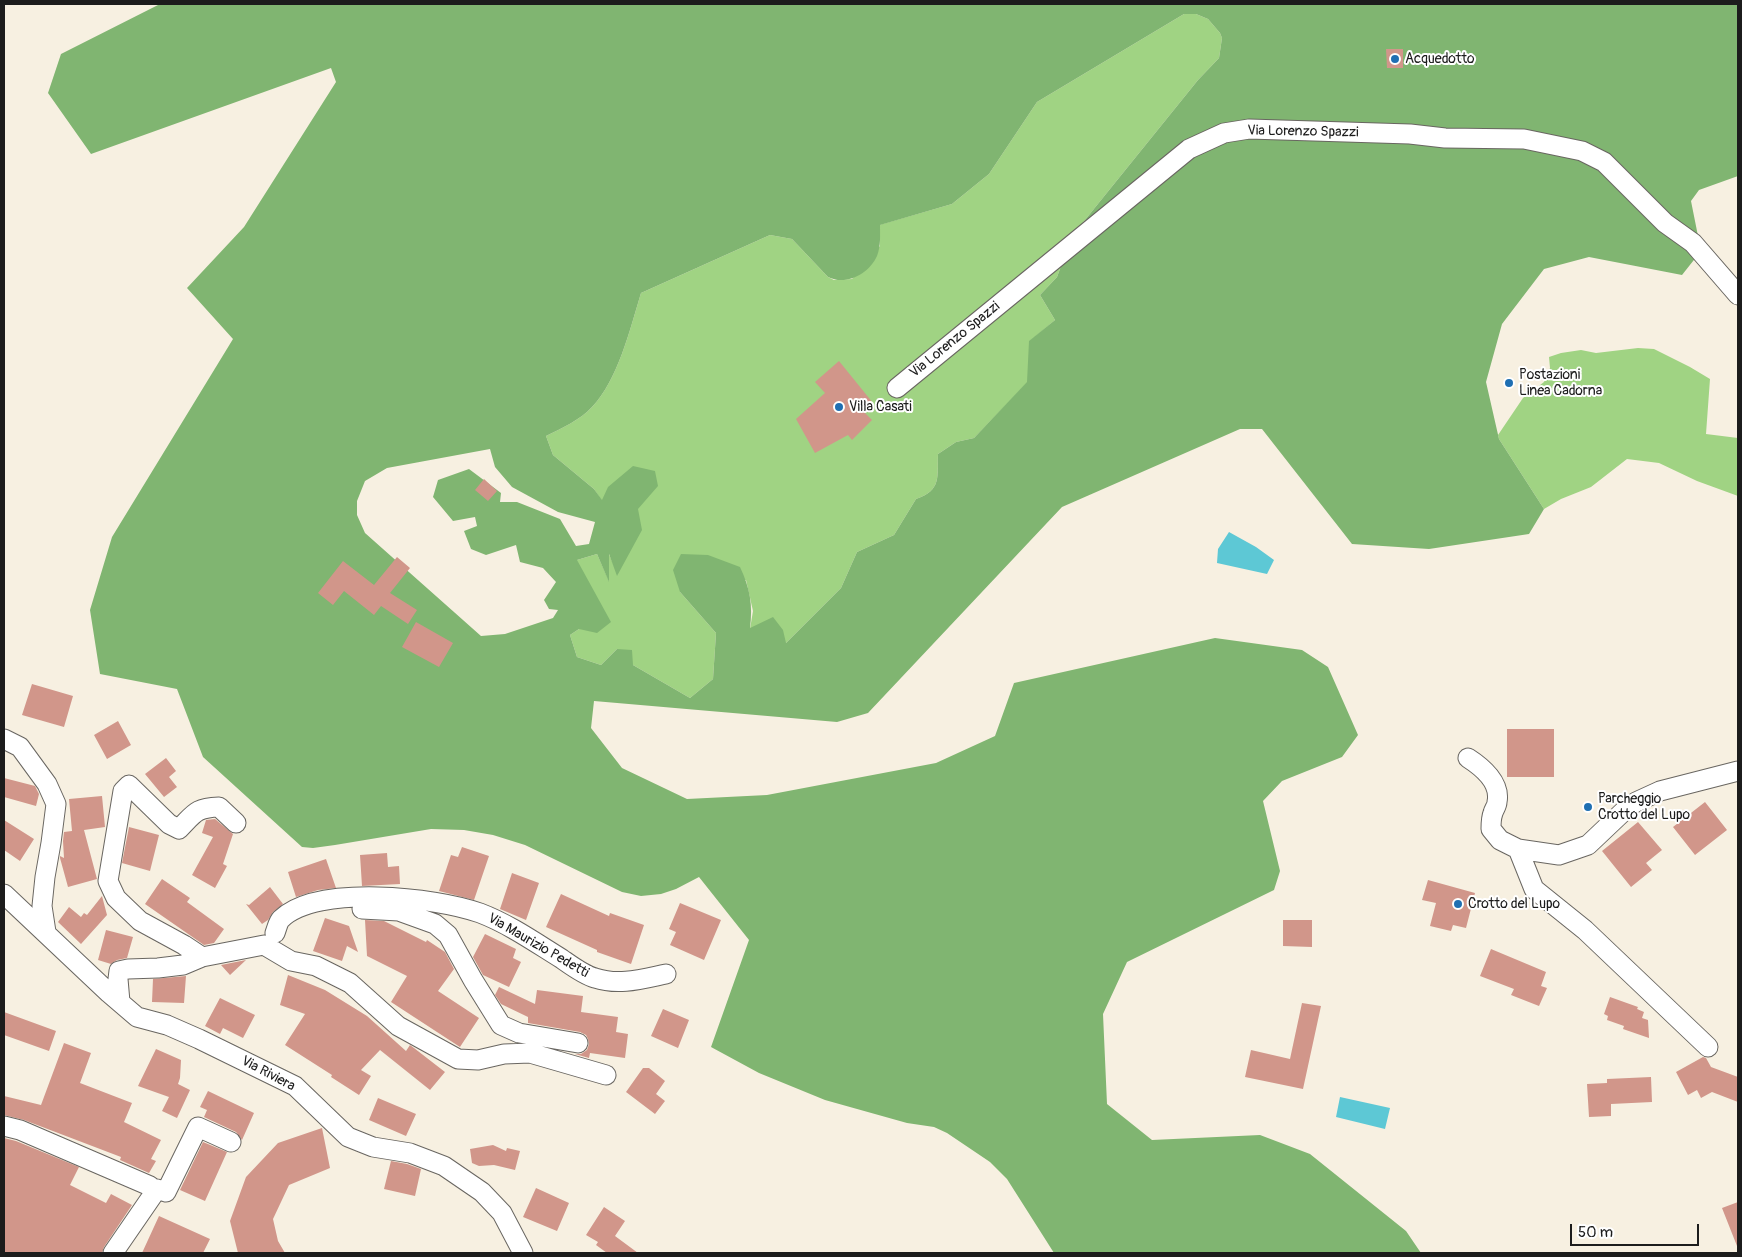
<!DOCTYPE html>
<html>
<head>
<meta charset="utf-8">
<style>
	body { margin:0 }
	#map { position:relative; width:1742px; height:1257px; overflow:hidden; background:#f7f0e1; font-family:Pangolin,sans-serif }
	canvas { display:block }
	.frame { position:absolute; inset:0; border:5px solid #1c1c1c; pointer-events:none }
	.scale { position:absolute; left:1570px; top:1224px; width:129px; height:22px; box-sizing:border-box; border:2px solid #1c1c1c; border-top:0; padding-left:6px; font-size:15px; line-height:18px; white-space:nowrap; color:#1c1c1c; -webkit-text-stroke:4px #fff; paint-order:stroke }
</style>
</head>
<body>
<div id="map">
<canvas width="1742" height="1257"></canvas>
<div class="frame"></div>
<div class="scale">50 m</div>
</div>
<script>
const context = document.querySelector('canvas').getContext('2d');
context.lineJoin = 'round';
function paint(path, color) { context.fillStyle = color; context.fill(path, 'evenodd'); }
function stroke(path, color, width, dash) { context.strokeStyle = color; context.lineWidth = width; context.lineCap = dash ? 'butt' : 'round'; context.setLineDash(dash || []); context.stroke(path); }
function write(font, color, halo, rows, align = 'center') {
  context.font = font + ' Pangolin,sans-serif'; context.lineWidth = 4; context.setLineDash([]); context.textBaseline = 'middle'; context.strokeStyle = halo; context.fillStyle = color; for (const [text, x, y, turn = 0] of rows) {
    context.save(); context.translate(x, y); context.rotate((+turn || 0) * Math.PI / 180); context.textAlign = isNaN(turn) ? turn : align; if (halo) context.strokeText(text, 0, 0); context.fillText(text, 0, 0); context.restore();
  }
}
paint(new Path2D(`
	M1184 14H1196L1208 19 1220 33 1222 38 1219 58 1198 80 1072 236 1057 277 1040 295 1055 320 1030 341 1028 382 974 438 956 442 938 454C937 477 942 490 916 499L894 535 857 552 841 588 785 644 750 629 753 611 746 580 680 592 716 633 713 679 690 698 633 665 617 649 601 665 577 657 570 635 579 629 577 560 597 554 609 581 608 552 618 575 602 501 594 489 553 455 546 436C562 428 580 420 592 407 618 380 630 329 641 293L770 235 792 239 828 277 834 280 852 279 880 246 879 225 952 204 989 174 1037 102Z
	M1638 348 1654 349 1690 367 1710 379 1706 434 1738 438V496L1697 481 1659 463 1627 459 1591 487 1561 499 1544 509 1499 439 1498 435 1523 398 1544 382 1550 368 1549 357 1561 353 1581 350 1596 353Z`), '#a0d383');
paint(new Path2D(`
	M160 4H1738V176L1699 190 1691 201 1701 251 1682 275 1589 257 1544 269 1502 324 1486 382 1499 439 1544 509 1529 534 1429 549 1352 544 1262 429H1240L1062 507 868 713 837 722 594 701 591 728 622 768 687 799 767 795 936 763 995 736 1014 683 1215 638 1302 650 1328 667 1358 735 1342 757 1282 781 1263 801 1280 871 1274 890 1127 962 1103 1014 1107 1104 1152 1140 1260 1135 1310 1154 1406 1231 1421 1253H1054L1007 1179 990 1162 947 1133 934 1127 907 1123 825 1100 759 1073 711 1047 749 940 699 877 676 889 661 894 641 896 622 892 525 845 493 835 464 830 431 829 335 845 313 848 302 847 203 757 177 689 100 674 90 610 112 537 233 339 187 288 244 227 336 82 331 68 91 154 48 93 61 54ZM1184 14H1196L1208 19 1220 33 1222 38 1219 58 1198 80 1072 236 1057 277 1040 295 1055 320 1029 341 1027 382 974 438 956 442 938 454C937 477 942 490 916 499L894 535 857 552 841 588 786 643 783 630 773 617 750 628C753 605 750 588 740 567L708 555 681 554 673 570 680 592 716 633 713 679 690 698 633 665 632 650 617 649 601 665 577 657 570 635 579 629 597 633 611 622 577 560 597 554 609 582V554L617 576 642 530 638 509 658 486 655 471 633 466 608 487 602 500 594 489 553 455 546 436C562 428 580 420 592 407 618 380 630 329 641 293L770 235 792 239 828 277C846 286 869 274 877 256 881 246 880 235 880 225L952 204 989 174 1037 102ZM490 449 495 467 512 487 558 512 595 522 589 544 576 546 560 519 517 502H500L501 493 469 469 438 480 433 497 453 521 475 517 477 526 464 531 471 549 486 555 516 545 520 562 543 568 556 582 544 600 549 609 558 610 553 618 505 634 481 636 365 533 357 515V501L365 481 387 468Z`), '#80b571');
paint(new Path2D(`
	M1229 532 1256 547 1274 560 1267 574 1217 563 1218 549Z
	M1340 1097 1390 1108 1385 1129 1336 1117Z`), '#5dc8d5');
paint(new Path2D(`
	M1386 49H1403V68H1387Z
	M839 361 873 403 864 412 872 420 852 440 848 435 815 453 796 419 825 393 815 382Z
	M484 479 497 491 488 501 475 490Z
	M397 557 410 568 390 593 417 610 408 624 381 606 374 615 344 591 333 605 318 593 343 561 374 585Z
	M416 622 453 643 439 667 402 647Z
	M32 684 73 696 64 727 22 715Z
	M118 721 131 745 107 759 94 735Z
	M1507 729H1554V777H1507Z
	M166 758 176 771 169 777 177 787 164 797 145 774Z
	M4 778 35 786 39 794 36 806 4 797Z
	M102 796 105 827 84 830 97 879 68 887 60 858V856L64 858 63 841 64 832 72 831 69 799Z
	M1705 802 1727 830 1695 855 1673 827Z
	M215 819 233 834 223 864 227 866 215 888 192 875 213 837 202 833 206 820Z
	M4 820 34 839 20 861 4 850Z
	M1638 822 1662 850 1646 863 1652 870 1631 887 1602 851Z
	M129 827 159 835 150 871 122 863Z
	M462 847 489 856 474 900 439 891 451 855 458 857Z
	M387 853 388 867 399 866 400 884 362 886 360 855Z
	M326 859 336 888 318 890 296 897 288 872Z
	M512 873 539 883 526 920 500 909Z
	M162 879 190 898 187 902 224 929 214 943 204 945 145 904Z
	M1428 880 1475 893 1466 928 1453 925 1451 931 1430 926 1436 903 1422 900Z
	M270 887 283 904 273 912 268 920 262 924 246 904 249 905Z
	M561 894 609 916 610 913 644 925 631 964 597 952V950L546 927Z
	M102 896 107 915 81 944 58 922 69 907 81 917 84 913 87 915Z
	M680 903 721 920 704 960 670 945 676 932 669 929Z
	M325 918 349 926 358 952 347 946 342 961 313 951Z
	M365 920 384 921 426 942 427 940 445 952 454 969 438 991 479 1018 460 1047 391 1002 407 976 367 956Z
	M1283 920H1312V947L1283 946Z
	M106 930 133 937 127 958 117 960 111 964 98 960Z
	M485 934 516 949 513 958 521 962 509 987 483 975 473 957Z
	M1491 949 1546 972 1541 986 1547 988 1539 1006 1511 995 1514 989 1480 976Z
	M246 960 230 975 221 965Z
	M288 975 325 990 367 1016 406 1051 410 1045 414 1048 445 1072 430 1090 380 1050 361 1070 371 1076 359 1095 331 1077 332 1075 285 1045 305 1014 280 1005Z
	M186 976 184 1003 152 1002 153 979Z
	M499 987 535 1004 537 990 583 996 581 1012 618 1017 616 1032 628 1034 625 1058 590 1053 589 1058 575 1054H581L587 1050 589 1044 588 1039 586 1035 580 1032 528 1023V1017L501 1004 495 995Z
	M1610 997 1638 1007 1637 1009 1644 1012 1642 1018 1648 1020 1649 1038 1623 1029 1624 1026 1607 1020 1608 1016 1604 1014Z
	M220 998 255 1015 243 1038 223 1028 220 1034 205 1026Z
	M1302 1003 1321 1006 1303 1089 1245 1077 1251 1050 1290 1059Z
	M663 1009 689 1020 678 1048 651 1036Z
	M4 1012 56 1031 49 1051 4 1035Z
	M64 1043 91 1053 80 1083 132 1103 124 1122 161 1140 151 1159 156 1161 149 1173 120 1160 121 1157 24 1120 4 1115V1096L41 1105Z
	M156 1049 181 1060 180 1078 178 1084 190 1090 177 1118 162 1111 169 1097 138 1086Z
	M1703 1057 1706 1058 1711 1067 1738 1077V1102L1712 1092 1701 1098 1697 1090 1688 1095 1676 1072Z
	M643 1068H649L665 1081 656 1094 665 1101 655 1114 626 1092Z
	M1651 1077 1652 1102 1611 1104V1116L1589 1117 1587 1084 1607 1083V1079Z
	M208 1091 254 1113 242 1140 236 1132 204 1117 207 1110 200 1107Z
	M378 1098 416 1114 406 1136 369 1120Z
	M322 1128 330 1168 289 1185 273 1219 278 1241 285 1253H238L230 1221 246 1177 278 1143Z
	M4 1138 16 1141 79 1167 70 1185 106 1203 111 1194 132 1205 104 1247 102 1253H4Z
	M203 1142 227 1152 205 1201 180 1190Z
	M493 1145 506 1151 507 1148 520 1151 515 1170 494 1165 479 1166 472 1163 470 1149Z
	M391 1161 407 1164 421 1169 415 1196 384 1189Z
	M536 1188 569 1203 557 1231 523 1217Z
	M1738 1202V1246H1737L1722 1208Z
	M604 1207 625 1221 615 1236 638 1253H607L596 1245 598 1242 586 1235Z
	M159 1216 210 1239 203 1253H142Z`), '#d1968a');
const street = new Path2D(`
	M897 388 1189 149 1224 133 1249 129 1410 134 1445 138 1524 139 1582 151 1604 162 1665 223 1693 243 1738 295
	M4 739 20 747 47 784 56 804 51 843 45 877 42 906 46 932
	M1468 758C1482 767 1501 783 1497 802 1497 806 1494 809 1493 813 1491 818 1491 824 1491 829L1500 840 1518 849 1559 855 1588 845 1626 809 1636 802 1660 791 1738 771
	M1518 849 1534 889 1585 930 1708 1047
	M4 894 109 993 137 1017 167 1025 199 1039 295 1086 348 1137 373 1147 410 1153 444 1166 482 1192 502 1213 523 1253
	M362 909 399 911 435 924 448 935 473 980 501 1025 519 1033 578 1043
	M275 933C277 928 278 922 281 919 317 884 436 897 480 913 509 924 536 943 562 959 572 966 584 975 595 978 619 986 642 979 666 974
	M202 957 184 945 140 921 116 898 108 881 123 791 129 785 169 824 179 829C195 813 195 808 219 807L236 823
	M120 1002 118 979 119 971 128 969 158 968 183 965 202 957 264 945 291 961 316 966 350 983 398 1026 458 1059 478 1060 504 1054 530 1053 606 1075
	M4 1126 20 1130 150 1186
	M113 1253 157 1189 166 1192 198 1127 231 1142`);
stroke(street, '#696661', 21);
stroke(street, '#fff', 19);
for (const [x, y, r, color] of [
	[1395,59,5,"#1f6fb2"],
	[1509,383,5,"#1f6fb2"],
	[839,407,5,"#1f6fb2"],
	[1588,807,5,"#1f6fb2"],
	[1458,904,5,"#1f6fb2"]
]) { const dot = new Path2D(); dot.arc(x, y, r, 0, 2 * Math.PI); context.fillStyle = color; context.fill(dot); stroke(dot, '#fff', 2); }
write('14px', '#1c1c1c', '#fff', [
	["Acquedotto",1405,59],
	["Postazioni",1519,375],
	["Linea Cadorna",1519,391],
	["Villa Casati",849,407],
	["Parcheggio",1598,799],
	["Crotto del Lupo",1598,815],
	["Crotto del Lupo",1468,904]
], 'left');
write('14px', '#1c1c1c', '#fff', [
	["Via Lorenzo Spazzi",1303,132,1],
	["Via Lorenzo Spazzi",955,340,-39],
	["Via Maurizio Pedetti",538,946,30],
	["Via Riviera",268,1074,28]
]);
</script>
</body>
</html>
